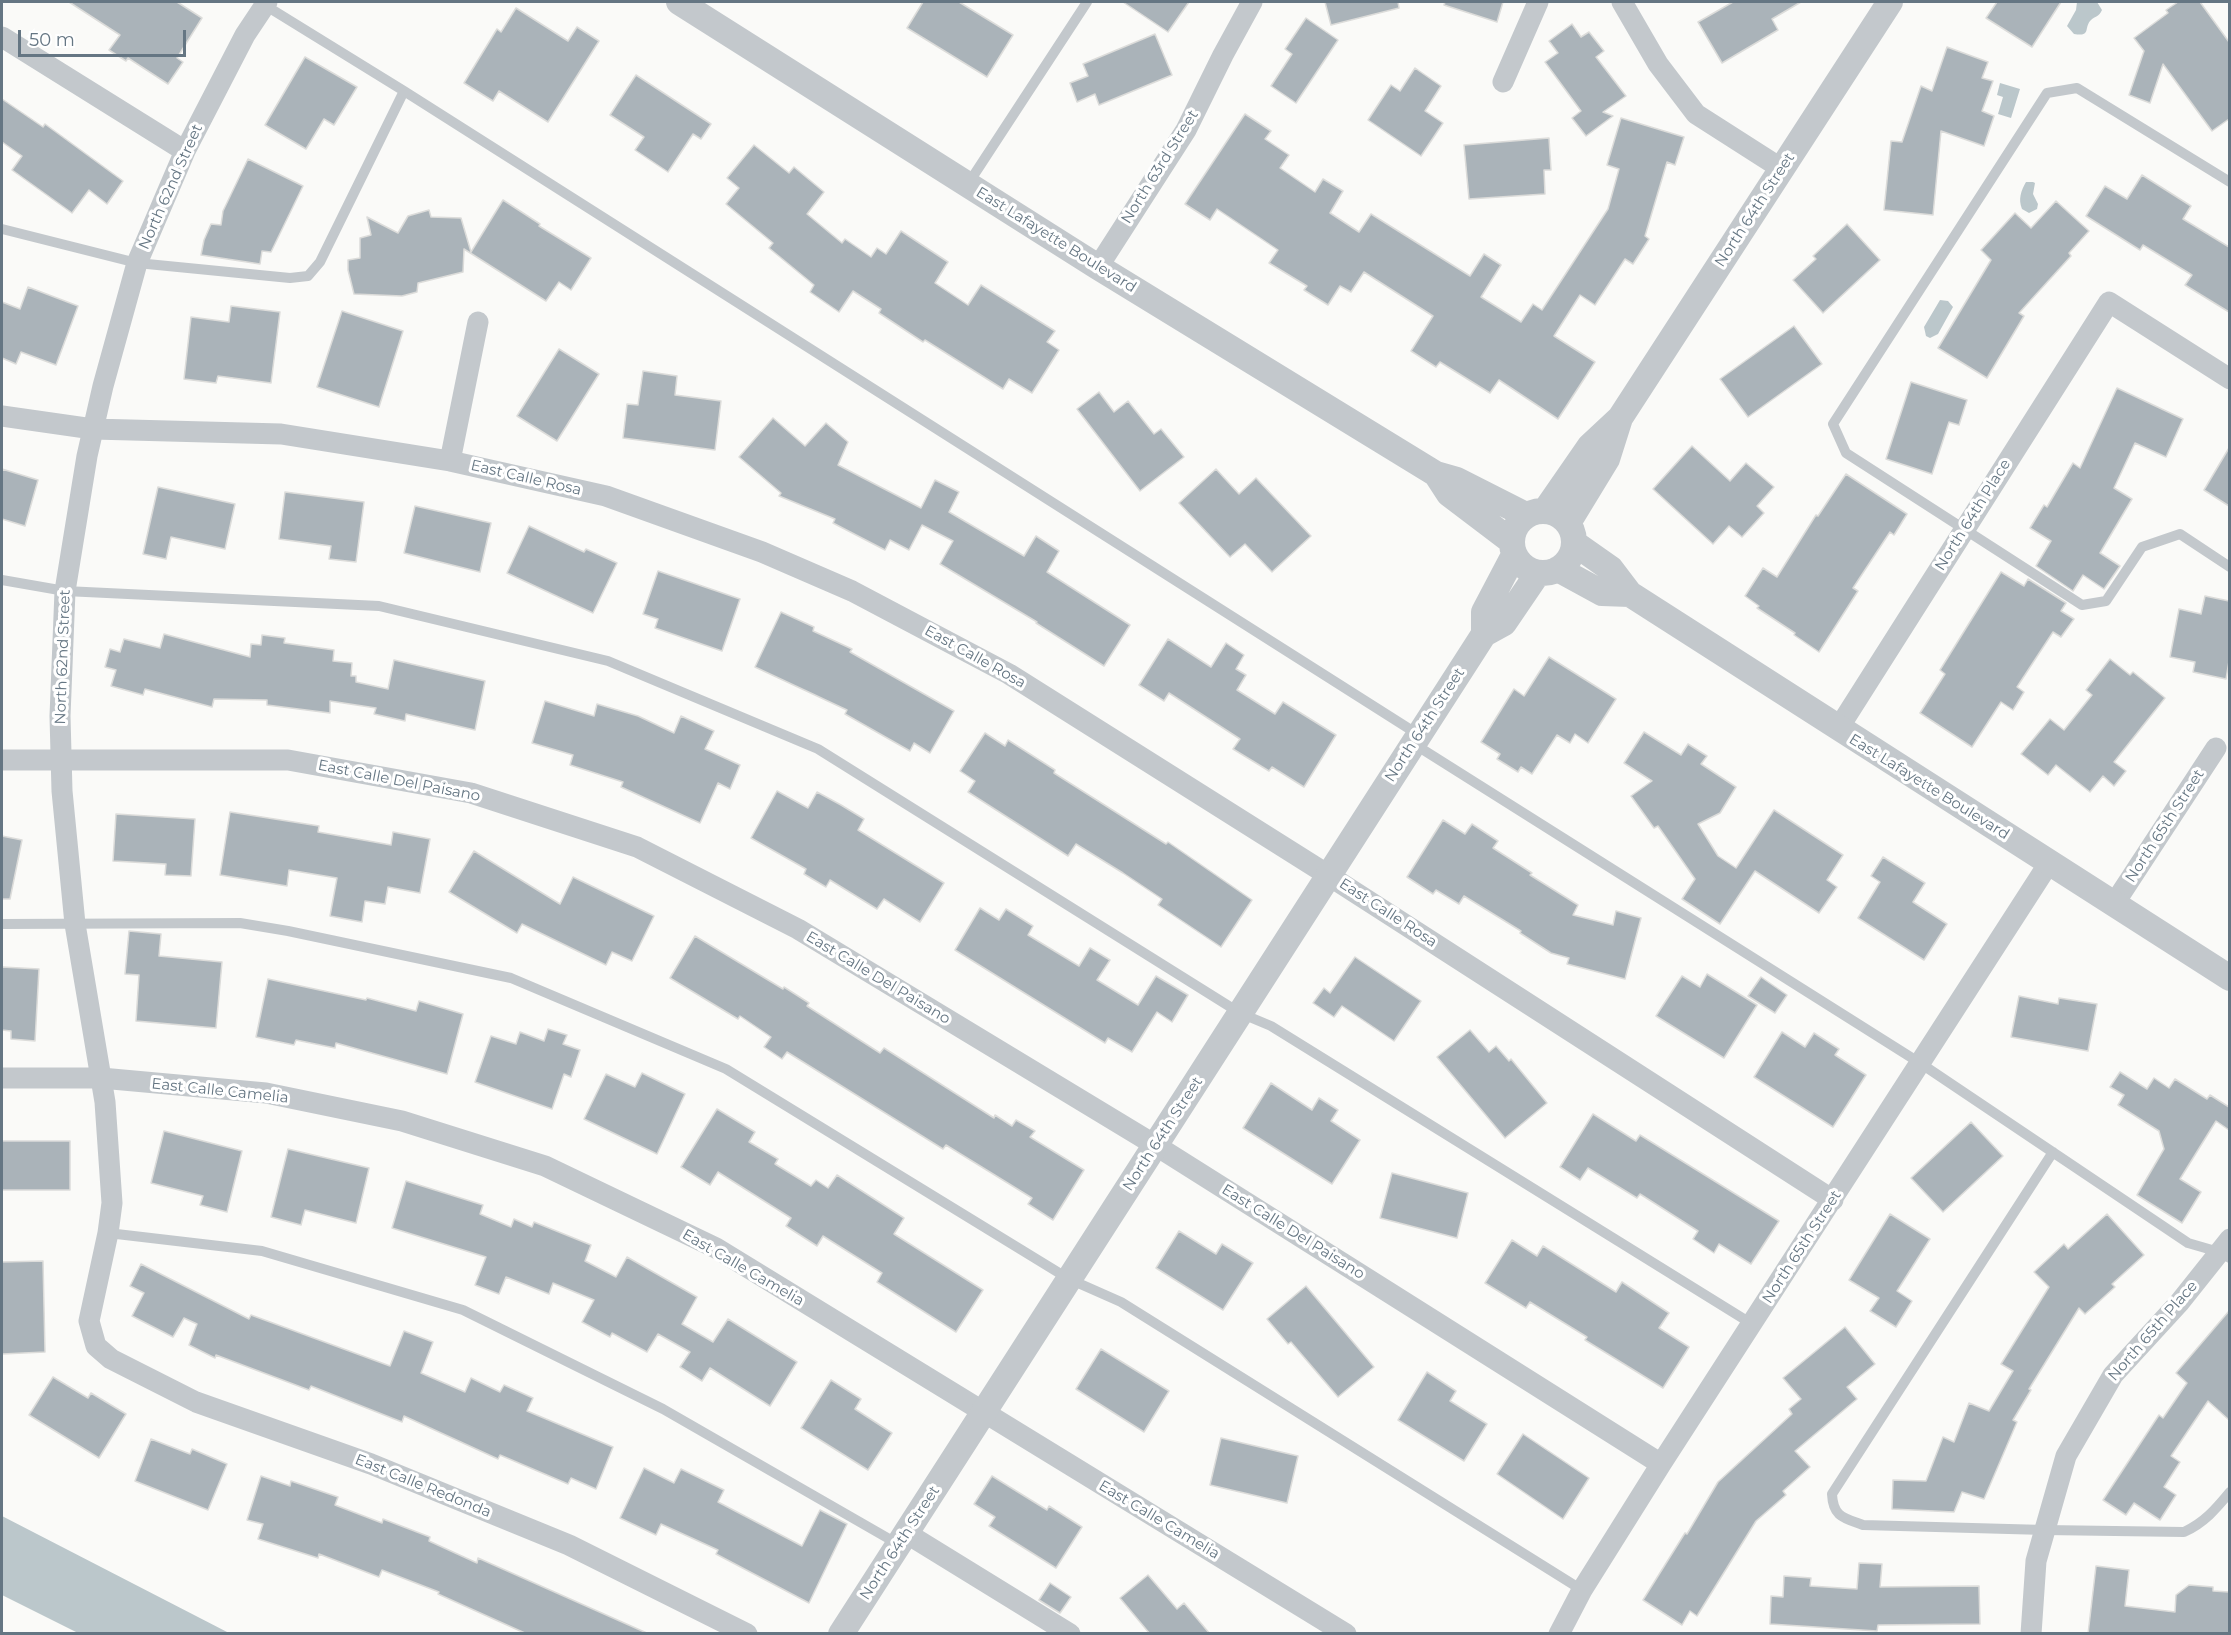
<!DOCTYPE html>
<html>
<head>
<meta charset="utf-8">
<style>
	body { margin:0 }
	#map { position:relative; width:2231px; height:1635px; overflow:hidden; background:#fafaf8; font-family:Montserrat,sans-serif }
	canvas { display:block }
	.frame { position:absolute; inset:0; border:3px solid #657683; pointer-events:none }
	.scale { position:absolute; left:18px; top:30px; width:168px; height:27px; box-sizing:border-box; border:3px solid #657683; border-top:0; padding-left:8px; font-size:18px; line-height:21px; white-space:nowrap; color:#657683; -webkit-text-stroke:4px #fff; paint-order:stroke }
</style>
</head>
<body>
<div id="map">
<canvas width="2231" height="1635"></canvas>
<div class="frame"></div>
<div class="scale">50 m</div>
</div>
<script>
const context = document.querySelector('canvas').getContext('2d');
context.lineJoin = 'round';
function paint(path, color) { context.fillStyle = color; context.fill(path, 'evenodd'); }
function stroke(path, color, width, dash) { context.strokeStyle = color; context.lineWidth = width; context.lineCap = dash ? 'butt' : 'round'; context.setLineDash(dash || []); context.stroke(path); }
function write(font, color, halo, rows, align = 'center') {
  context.font = font + ' Montserrat,sans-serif'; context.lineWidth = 6; context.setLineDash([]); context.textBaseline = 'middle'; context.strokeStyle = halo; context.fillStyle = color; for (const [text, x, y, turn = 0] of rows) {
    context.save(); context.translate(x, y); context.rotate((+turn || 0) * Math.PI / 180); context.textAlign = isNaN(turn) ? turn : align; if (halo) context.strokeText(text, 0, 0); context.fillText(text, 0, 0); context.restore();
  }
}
paint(new Path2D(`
	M2077 2H2097L2102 10C2099 17 2095 16 2091 20 2083 28 2092 37 2074 34L2067 26 2076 10Z
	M2000 83 2020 89 2011 118 1998 114 2003 97 1997 95Z
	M2026 182H2033L2035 183 2033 194 2038 204 2037 209 2029 213 2022 209C2018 199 2021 191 2026 182Z
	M1940 300 1948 301 1953 307 1938 334 1930 338 1926 336 1924 327Z
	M2 1516 229 1633H78L2 1595Z`), '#bbc7cb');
const building = new Path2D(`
	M69 2H177L202 18 177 58 183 62 168 84 128 58 126 61 109 50 120 35Z
	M923 2H959L1013 35 987 77 907 28Z
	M1123 2H1189L1168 32Z
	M1325 2H1398L1399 8 1331 25Z
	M1445 2H1503L1497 22 1444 5Z
	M1733 2H1801L1772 19 1778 30 1722 63 1698 22Z
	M1997 2H2061L2032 47 1986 18Z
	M2178 2H2200L2229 42V119L2212 131 2163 64 2150 103 2129 95 2144 51 2134 38 2168 13 2166 10Z
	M516 8 568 41 577 27 599 41 548 122 499 91 493 101 464 83 497 29 501 32Z
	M1306 18 1338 40 1296 103 1271 86 1292 54 1285 49Z
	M1572 24 1581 37 1589 32 1604 51 1596 57 1626 96 1603 112 1613 116 1586 136 1572 118 1581 111 1545 62 1558 53 1549 41Z
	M1155 34 1172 75 1099 105 1095 94 1077 102 1070 83 1088 76 1083 64Z
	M1947 47 1988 62 1982 78 1993 81 1982 111 1994 116 1984 146 1941 131 1933 215 1884 210 1891 141 1902 142 1921 86 1932 91Z
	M305 57 357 87 334 125 324 119 306 149 265 125Z
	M1415 68 1441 86 1425 111 1443 123 1421 156 1368 120 1391 85 1400 91Z
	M636 75 711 124 701 139 693 134 668 172 635 150 644 137 610 115Z
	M2 99 43 127 45 124 123 181 107 204 89 190 72 213 12 170 22 156 2 142Z
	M1245 114 1271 131 1265 139 1289 155 1280 168 1315 192 1323 179 1343 191 1330 213 1359 232 1371 214 1470 276 1484 254 1501 265 1481 297 1521 322 1533 304 1542 310 1608 209 1619 169 1607 165 1621 118 1684 137 1675 165 1667 162 1645 236 1649 239 1633 264 1625 259 1595 305 1580 295 1554 336 1595 362 1558 419 1499 380 1490 393 1440 362 1436 367 1411 351 1433 316 1364 272 1351 292 1340 286 1328 305 1304 290 1307 286 1269 263 1278 250 1217 209 1210 220 1185 204Z
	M1549 138 1551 170H1544L1545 194 1469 199 1464 145Z
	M754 145 789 173 794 167 824 192 807 214 842 243 845 239 871 257 877 248 886 254 901 231 948 262 935 283 968 305 981 285 1055 331 1047 342 1059 350 1032 393 1009 379 1003 389 925 340 923 342 879 313 881 309 853 291 839 312 810 292 814 285 769 248 773 243 726 204 739 188 727 178Z
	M248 159 303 186 271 252 262 251 260 264 201 255 204 240 211 224 221 225 223 211Z
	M2142 175 2191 206 2183 219 2229 247V312L2185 285 2192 275 2143 245 2140 250 2086 216 2105 186 2127 199Z
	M503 200 540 224 539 226 591 258 571 290 559 282 546 301 464 249 463 272 418 283 417 292 402 296 354 294 348 270V260L360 258V238L371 235 367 217 398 233 408 216 429 210 431 217 461 218 471 252Z
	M2056 201 2089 231 2069 253 2071 256 2019 313 2024 316 1987 378 1938 348 1991 260 1981 250 2015 213 2031 228Z
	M1847 224 1880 260 1823 313 1793 280 1816 259 1813 256Z
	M28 287 78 306 56 365 21 352 16 364 2 358V302L20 309Z
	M231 306 280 312 271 383 218 376 216 383 184 379 191 317 229 322Z
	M342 311 403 331 379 407 317 387Z
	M1794 326 1822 364 1748 417 1720 379Z
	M559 349 599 374 557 441 517 416Z
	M643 371 677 376 675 395 721 401 715 450 623 438 627 404 638 405Z
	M1911 382 1967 400 1959 425 1949 422 1932 474 1886 459Z
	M2117 388 2183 419 2166 457 2135 443 2114 488 2132 499 2100 553 2120 566 2104 589 2083 575 2073 591 2036 566 2051 541 2030 528 2044 505 2047 507 2073 463 2080 468Z
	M1099 392 1114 412 1128 401 1154 434 1161 429 1184 457 1140 491 1077 409Z
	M773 418 805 446 826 423 848 442 838 465 921 508 935 480 959 492 949 512 1024 556 1036 536 1059 551 1047 572 1130 625 1104 666 1036 623 1037 622 940 564 953 541 922 525 909 550 890 540 885 550 833 523 835 519 779 496 781 493 739 457Z
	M1692 446 1730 481 1746 463 1774 487 1757 506 1764 513 1742 537 1729 526 1713 544 1653 489Z
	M2229 448V506L2204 490Z
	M2 469 38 480 25 526 2 519Z
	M1216 469 1239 494 1256 478 1311 536 1272 572 1245 544 1230 557 1179 503Z
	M1846 474 1907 514 1894 535 1890 532 1853 588 1858 591 1819 652 1794 635 1795 633 1757 608 1759 606 1745 596 1763 568 1777 577 1816 515 1818 516Z
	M158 487 235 504 225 549 171 537 166 559 143 554Z
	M285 492 364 502 356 562 329 559 331 546 279 539Z
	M415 506 491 523 480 572 404 553Z
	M529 526 584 552 586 549 617 563 593 613 507 573Z
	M658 571 740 599 722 651 655 628 658 619 643 614Z
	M2001 572 2024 586 2028 579 2066 603 2061 611 2074 619 2061 637 2053 632 2017 687 2024 692 2013 710 2001 702 1972 747 1920 713 1945 674 1940 670Z
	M2205 596 2229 601V661L2226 679 2193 672 2195 662 2170 657 2179 609 2201 614Z
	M781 612 814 627 813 631 852 649 850 652 954 711 930 753 914 743 910 751 845 714 847 710 755 667Z
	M164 634 250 657 251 644 261 645 262 635 285 638 284 643 334 650 333 661 352 663 351 676H356V682L388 689 394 660 485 681 475 730 406 714 405 721 374 714 376 708 330 701V713L267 705V700L214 699 212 707 145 689 143 695 111 686 116 670 105 667 110 649 120 652 124 639 160 648Z
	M1168 639 1211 667 1226 643 1244 655 1236 669 1246 675 1237 690 1275 714 1283 702 1336 735 1304 787 1272 767 1269 771 1233 749 1240 739 1169 693 1164 701 1139 685Z
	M1549 657 1616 699 1588 743 1575 734 1570 743 1557 735 1532 774 1521 767 1518 772 1497 759 1500 754 1481 742 1514 689 1524 696Z
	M2110 659 2130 675 2133 672 2165 698 2114 762 2126 771 2114 786 2103 776 2090 792 2056 765 2048 775 2021 754 2050 719 2064 730 2092 695 2086 690Z
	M545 701 594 716 597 704 638 716 674 733 681 716 714 731 705 749 740 765 730 789 718 783 700 823 621 787 623 782 570 765 573 755 532 743Z
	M1644 732 1681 755 1688 744 1707 756 1701 764 1736 787 1720 813 1698 824 1718 856 1736 868 1774 810 1843 855 1827 880 1837 887 1819 913 1755 871 1720 924 1682 899 1695 879 1658 826 1654 828 1631 796 1652 781 1624 763Z
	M985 733 1005 746 1008 740 1055 770 1054 773 1166 844 1168 842 1252 900 1221 947 1158 905 1162 899 1123 873 1076 844 1068 856 968 792 975 781 960 771Z
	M777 791 808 808 817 792 841 805 864 819 858 830 944 883 920 922 884 899 877 909 830 880 826 887 804 874 806 869 751 838Z
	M230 812 319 826 318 832 391 845 393 832 430 839 420 893 388 887 385 904 365 901 362 922 330 916 337 878 289 870 287 886 220 875Z
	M116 814 195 819 191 876 165 875 166 864 113 861Z
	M1443 820 1465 834 1472 824 1498 841 1493 848 1532 873 1530 875 1578 905 1573 915 1613 925 1616 911 1641 918 1625 979 1567 964 1569 958 1551 953 1520 933 1521 931 1464 896 1459 904 1436 890 1433 894 1407 877Z
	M2 836 22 840 10 899H2Z
	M474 851 560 904 573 877 654 916 632 961 612 952 606 965 522 924 517 933 449 892Z
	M1883 857 1925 883 1913 902 1947 924 1924 960 1858 918 1880 882 1871 876Z
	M980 908 999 920 1006 909 1033 926 1028 935 1079 966 1090 948 1110 960 1097 980 1138 1005 1156 976 1188 995 1172 1022 1157 1012 1132 1052 1108 1038 1105 1043 955 950Z
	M129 931 161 934 159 956 222 962 216 1028 136 1021 139 975 125 974Z
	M695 936 783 989 784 987 809 1003 807 1006 880 1053 884 1048 994 1118 995 1115 1012 1126 1016 1120 1035 1131 1030 1137 1084 1170 1053 1220 1028 1204 1032 1198 946 1145 943 1149 787 1052 782 1059 764 1047 771 1037 740 1016 738 1019 670 978Z
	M1355 957 1421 1001 1394 1041 1342 1006 1334 1017 1313 1003 1324 988 1330 993Z
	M2 967 39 969 35 1041 11 1039V1031L2 1030Z
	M1707 974 1757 1005 1724 1058 1656 1016 1682 976 1700 987Z
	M1761 977 1787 995 1775 1013 1748 996Z
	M268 979 366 1000 367 998 416 1011 419 1001 463 1014 447 1074 336 1043 335 1048 296 1040 294 1045 256 1037Z
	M2019 996 2058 1004 2059 998 2097 1004 2088 1051 2011 1037Z
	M548 1029 567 1035 563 1044 580 1050 571 1077 564 1074 552 1109 475 1082 491 1036 516 1044 520 1032 544 1041Z
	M1470 1030 1489 1052 1496 1046 1509 1061 1511 1059 1547 1103 1505 1138 1437 1057Z
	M1782 1032 1805 1047 1814 1033 1839 1049 1835 1055 1866 1075 1833 1127 1754 1077Z
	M2120 1072 2147 1089 2154 1078 2169 1088 2175 1079 2207 1099 2210 1095 2229 1107V1130L2216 1121 2180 1179 2201 1192 2182 1223 2137 1195 2164 1149 2159 1131 2118 1105 2124 1095 2110 1087Z
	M642 1073 685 1094 657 1154 584 1119 606 1074 635 1087Z
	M1271 1083 1312 1110 1319 1098 1338 1110 1331 1121 1360 1140 1332 1184 1243 1128Z
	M717 1109 755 1132 749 1142 778 1159 775 1164 811 1186 816 1180 828 1188 837 1175 904 1218 894 1234 983 1290 956 1332 877 1282 882 1273 823 1236 817 1246 786 1226 791 1218 718 1172 710 1185 681 1167Z
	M1593 1114 1636 1141 1640 1135 1779 1221 1751 1264 1719 1244 1714 1253 1693 1239 1698 1231 1640 1194 1637 1198 1588 1168 1580 1180 1560 1167Z
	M1971 1122 2003 1156 1943 1212 1911 1178Z
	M164 1131 242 1151 227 1212 200 1205 203 1196 151 1183Z
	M2 1141H70V1190H2Z
	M288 1149 369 1168 356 1223 305 1210 301 1225 271 1217Z
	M1392 1173 1468 1193 1457 1238 1380 1218Z
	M406 1181 483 1205 480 1214 511 1227 514 1219 532 1227 534 1222 591 1245 585 1261 616 1277 627 1257 697 1297 682 1324 713 1342 728 1319 797 1362 770 1406 710 1368 702 1381 680 1367 690 1352 658 1334 647 1352 612 1333 610 1337 582 1322 594 1300 553 1283 549 1294 506 1277 499 1294 475 1285 486 1257 392 1228Z
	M1890 1214 1930 1239 1897 1291 1912 1301 1896 1327 1870 1311 1879 1298 1849 1280Z
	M2107 1214 2144 1255 2112 1284 2115 1287 2085 1314 2079 1308 2029 1389 2031 1390 2013 1420 2017 1422 1984 1499 1962 1492 1954 1512 1892 1509 1893 1480 1926 1481 1943 1437 1954 1442 1969 1403 1989 1411 2013 1371 2001 1364 2049 1287 2034 1272 2064 1244 2068 1249Z
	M1179 1231 1216 1254 1222 1244 1253 1263 1223 1310 1156 1268Z
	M1512 1240 1537 1256 1543 1246 1616 1292 1622 1282 1669 1313 1659 1328 1689 1347 1663 1388 1585 1340 1587 1337 1530 1302 1526 1308 1485 1283Z
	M43 1261 45 1352 2 1354V1262Z
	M141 1264 249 1319 251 1315 390 1366 404 1331 433 1342 421 1373 465 1392 471 1378 500 1392 504 1385 533 1398 527 1411 613 1447 596 1489 571 1478 568 1484 500 1455 498 1459 404 1416 402 1422 311 1386 309 1390 216 1355 215 1358 189 1345 197 1324 184 1318 173 1337 132 1316 144 1293 130 1286Z
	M1306 1286 1374 1367 1338 1397 1291 1342 1288 1344 1267 1319Z
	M2229 1311V1420L2208 1401 2171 1456 2180 1462 2164 1487 2176 1495 2160 1520 2134 1503 2126 1515 2103 1500 2159 1415 2163 1418 2187 1383 2176 1373Z
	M1845 1327 1875 1364 1847 1387 1857 1399 1795 1451 1810 1467 1783 1491 1786 1495 1756 1521 1697 1616 1690 1611 1682 1625 1643 1600 1685 1533 1687 1534 1718 1482 1792 1414 1789 1409 1801 1399 1783 1378Z
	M1101 1349 1169 1391 1144 1432 1076 1389Z
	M1427 1372 1456 1391 1450 1401 1487 1424 1464 1461 1398 1420Z
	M53 1377 88 1398 91 1393 126 1414 99 1458 29 1415Z
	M831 1380 861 1399 855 1409 892 1433 868 1470 801 1428Z
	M1523 1434 1589 1478 1563 1519 1497 1474Z
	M1221 1438 1298 1456 1287 1503 1210 1485Z
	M151 1439 190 1454 192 1449 227 1464 208 1510 135 1481Z
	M644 1468 674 1483 681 1469 724 1490 718 1502 802 1546 820 1510 847 1524 809 1603 716 1554 718 1550 661 1524 656 1535 620 1518Z
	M261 1476 290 1486 291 1481 338 1497 335 1505 382 1523 383 1519 430 1537 429 1541 477 1563 478 1558 649 1634H527L438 1594 439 1592 382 1570 379 1577 319 1554 318 1558 258 1539 263 1524 247 1520Z
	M992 1476 1047 1510 1049 1506 1082 1527 1056 1568 989 1526 995 1517 974 1504Z
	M1859 1563 1882 1564 1880 1587 1979 1586 1980 1624 1878 1625 1877 1631 1770 1624 1771 1596 1783 1597 1784 1576 1811 1578 1810 1586 1857 1589Z
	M2096 1566 2129 1570 2125 1606 2175 1612 2176 1595 2189 1585 2213 1587V1591L2229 1592V1634H2088Z
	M1148 1575 1177 1609 1184 1603 1210 1634H1150L1120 1598Z
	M1050 1583 1071 1597 1060 1613 1039 1600Z`);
paint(building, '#aab3b9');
stroke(building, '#dcdcda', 1.5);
stroke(new Path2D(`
	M263 4 404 91 1419 735
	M2230 182 2077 88 2047 93 1833 424 1846 453 2082 605 2106 601 2142 547 2180 534 2230 567
	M968 184 1087 2
	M2 229 137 263 290 278 308 276 320 262 404 91
	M2 580 65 591 379 606 608 661 818 749 1240 1013 1271 1026 1752 1324
	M1414 744 1920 1063 2188 1243 2219 1252 2230 1258
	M2 924 240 923 288 931 511 978 726 1069 1069 1279 1121 1302 1582 1590
	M2053 1152 1832 1494C1833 1517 1844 1518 1863 1525L2045 1530 2184 1532C2204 1523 2216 1509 2230 1492
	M108 1233 262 1251 463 1310 663 1409 898 1544`), '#c3c8cc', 10);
stroke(new Path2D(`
	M267 2 245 35 185 151 137 263 103 386 87 456 65 591 60 716 62 791 75 924 105 1102 112 1203 108 1233 89 1321 96 1346 111 1359 196 1402 371 1464 569 1545 747 1634
	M1622 2 1658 64 1696 114 1782 169
	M2 37 185 151
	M1503 82 1538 2
	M1098 267 1186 130 1223 55 1252 2
	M2 416 93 429 281 434 450 461 606 496 762 552 852 591 1009 674 1328 875 1833 1200
	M450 461 478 322
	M1838 729 2109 302 2230 379
	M2 760H288L471 793 637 847 798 929 1155 1145 1661 1464
	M2114 904 2216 748
	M2 1078H101L266 1093 402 1121 545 1166 716 1248 1346 1634
	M906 1533 1070 1634
	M1559 1634 1582 1590 1661 1464 2049 863
	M2031 1634 2036 1561 2066 1456 2113 1375 2179 1303 2230 1239`), '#c3c8cc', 21);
stroke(new Path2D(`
	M679 2 1098 267 1436 474 1457 480 1526 515
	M1436 474 1449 494 1511 541
	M1512 542a31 31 0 1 1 62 0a31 31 0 1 1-62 0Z
	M1545 511 1590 446 1620 418 1890 2
	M1568 523 1607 459 1620 418
	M1574 543 1611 569 1630 594 2230 978
	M1558 569 1602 593 1630 594
	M1484 634V612L1514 555
	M841 1634 1484 634 1504 623 1538 573`), '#c3c8cc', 26);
write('15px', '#657683', '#fff', [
	["North 63rd Street",1160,167,-58],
	["North 62nd Street",171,187,-66],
	["North 64th Street",1755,210,-57],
	["East Lafayette Boulevard",1056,240,32],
	["East Calle Rosa",526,478,13],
	["North 64th Place",1973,515,-58],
	["North 62nd Street",63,657,-88],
	["East Calle Rosa",975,657,29],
	["North 64th Street",1425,725,-57],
	["East Calle Del Paisano",399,781,11],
	["East Lafayette Boulevard",1929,787,32],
	["North 65th Street",2165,826,-57],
	["East Calle Rosa",1388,913,33],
	["East Calle Del Paisano",878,978,31],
	["East Calle Camelia",220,1091,6],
	["North 64th Street",1163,1134,-57],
	["East Calle Del Paisano",1293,1232,32],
	["North 65th Street",1802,1247,-57],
	["East Calle Camelia",743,1268,30],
	["North 65th Place",2153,1331,-49],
	["East Calle Redonda",423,1486,22],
	["East Calle Camelia",1159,1520,31],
	["North 64th Street",900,1543,-57]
]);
</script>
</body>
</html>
